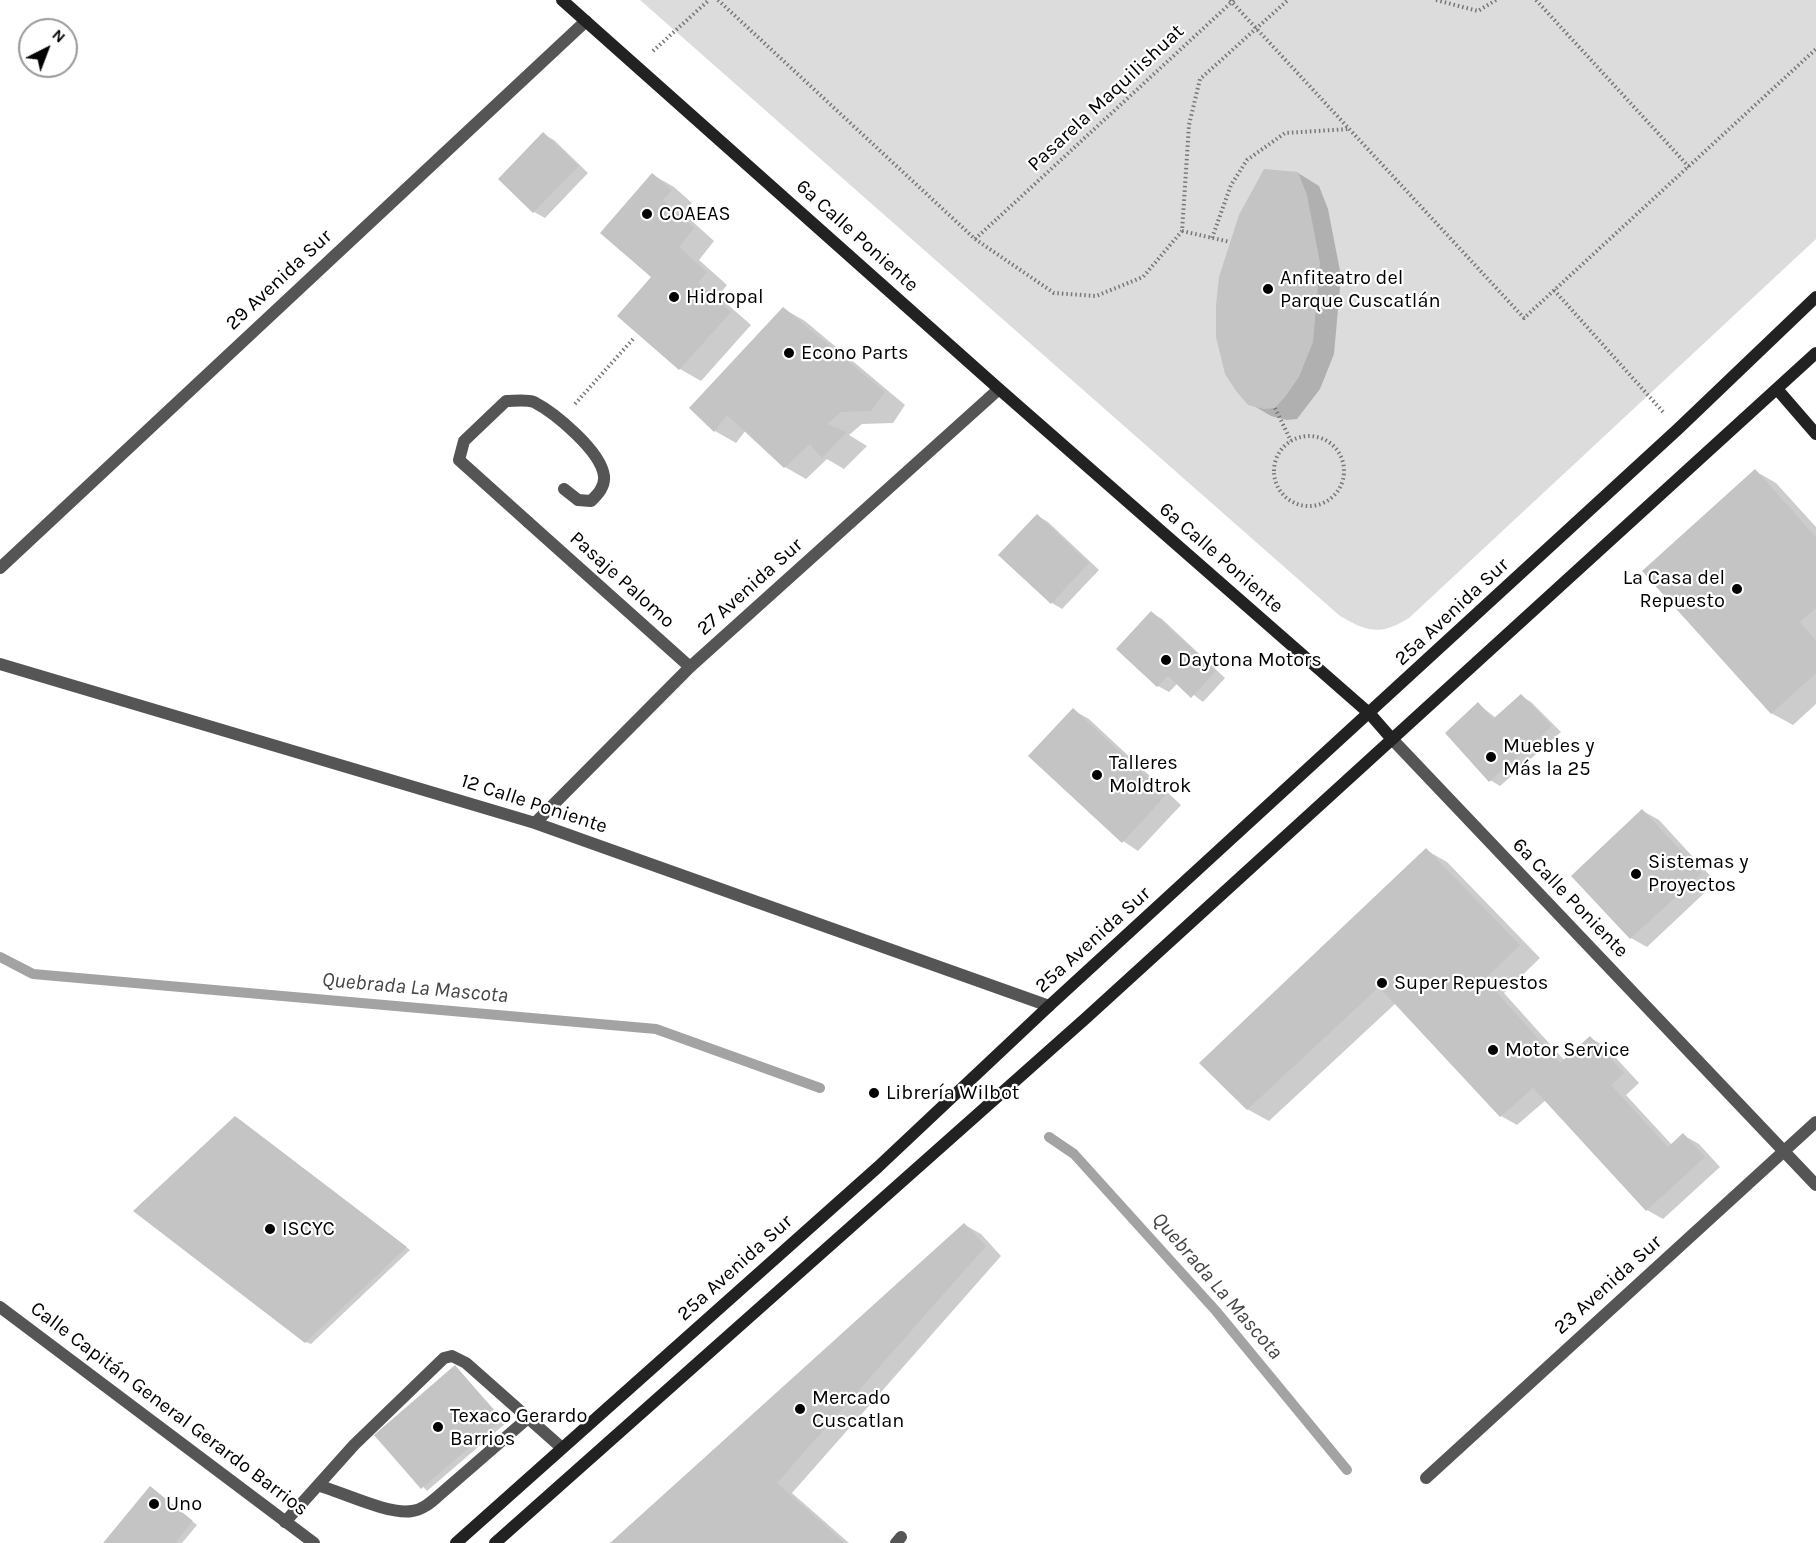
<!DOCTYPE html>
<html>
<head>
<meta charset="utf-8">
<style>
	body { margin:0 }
	#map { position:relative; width:1816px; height:1543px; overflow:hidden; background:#fff; font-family:Karla,sans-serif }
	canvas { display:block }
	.north { position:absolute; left:18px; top:18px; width:60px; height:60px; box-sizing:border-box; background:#fff; border:2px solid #999; border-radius:50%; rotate:42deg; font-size:16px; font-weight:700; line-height:24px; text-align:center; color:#000 }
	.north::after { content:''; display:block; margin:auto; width:21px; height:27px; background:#000; clip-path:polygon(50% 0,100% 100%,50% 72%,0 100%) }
</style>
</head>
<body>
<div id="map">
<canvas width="1816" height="1543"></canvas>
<div class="north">N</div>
</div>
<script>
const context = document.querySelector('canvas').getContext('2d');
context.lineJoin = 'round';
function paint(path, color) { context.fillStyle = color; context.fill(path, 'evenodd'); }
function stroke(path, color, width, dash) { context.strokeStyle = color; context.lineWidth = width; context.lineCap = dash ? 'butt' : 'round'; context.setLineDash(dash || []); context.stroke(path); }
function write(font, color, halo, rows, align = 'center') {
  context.font = font + ' Karla,sans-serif'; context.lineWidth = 4.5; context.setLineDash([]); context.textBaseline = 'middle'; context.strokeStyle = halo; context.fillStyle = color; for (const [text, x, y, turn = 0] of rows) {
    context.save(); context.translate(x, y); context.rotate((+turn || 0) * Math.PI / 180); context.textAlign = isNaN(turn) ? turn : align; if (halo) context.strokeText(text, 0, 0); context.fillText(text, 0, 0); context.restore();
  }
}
paint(new Path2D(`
	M640 0H1816V239L1409 618C1380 636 1368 632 1340 616Z`), '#dcdcdc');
paint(new Path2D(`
	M543 134 554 140 588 173 545 218 534 212 500 179Z
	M1298 173 1319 186 1328 209 1341 276 1334 354 1320 389 1297 419 1287 420 1271 416 1249 403Z
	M653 175 674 187 692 203 683 213 714 241 699 260 727 285 718 296 751 325 701 381 680 369 653 277Z
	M784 309 805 321 905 405 893 423 862 424 849 435 867 446 844 469 827 459 806 479 785 467 746 430 736 443 715 431 691 408Z
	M1755 471 1776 483 1816 527V704L1793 725 1771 713Z
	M1038 516 1048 522 1099 570 1062 609 1052 603Z
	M1152 613 1162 619 1225 678 1203 702 1178 683 1169 692 1158 686 1118 648Z
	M1521 696 1531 702 1561 732 1500 786 1490 780 1478 704 1496 718Z
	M1073 710 1089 719 1181 805 1138 851 1123 841Z
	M1643 811 1659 820 1716 882 1647 947 1631 938Z
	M1426 850 1447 862 1540 958 1504 993 1565 1061 1590 1038 1606 1047 1639 1083 1626 1095 1672 1145 1683 1135 1699 1144 1720 1167 1663 1219 1647 1210 1546 1100 1517 1125 1501 1116 1396 1003 1269 1121 1247 1109Z
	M240 1120 410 1250 311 1344 306 1342Z
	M965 1225 981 1234 1001 1256 792 1493 849 1543H612Z
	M456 1367 506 1423 427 1491 377 1435Z
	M155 1491 197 1525 182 1543H105Z`), '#0003');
stroke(new Path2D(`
	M0 957 33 974 656 1029 820 1088
	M1049 1137 1074 1154 1216 1311 1347 1470`), '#a3a3a3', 10);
paint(new Path2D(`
	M543 132 579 166 533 213 498 179Z
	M1264 169 1298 172 1307 195 1320 263 1313 342 1299 377 1285 397 1275 408 1264 409 1248 405 1236 391 1225 374 1216 337V305L1219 277 1239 215Z
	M652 173 672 190 663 200 694 228 679 247 707 272 698 283 731 312 679 370 617 316 651 277 600 233Z
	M783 307 885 392 871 411 841 412 827 424 847 432 822 458 810 444 784 468 727 415 714 432 689 408Z
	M1755 469 1816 537V608L1800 622 1816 641V673L1771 714 1642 571Z
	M1037 514 1089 563 1051 604 998 555Z
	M1151 611 1216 671 1191 698 1168 676 1157 687 1116 649Z
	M1521 694 1552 726 1489 782 1445 733 1478 702 1493 719Z
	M1073 708 1166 795 1122 843 1028 756Z
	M1642 809 1702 873 1630 939 1571 876Z
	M1426 848 1520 945 1485 979 1560 1063 1590 1036 1624 1073 1611 1085 1668 1147 1683 1133 1705 1157 1646 1211 1533 1088 1500 1117 1379 987 1247 1110 1199 1063Z
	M235 1116 407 1247 305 1343 133 1211Z
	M964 1223 986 1246 777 1483 845 1543H610Z
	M455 1365 502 1420 421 1489 374 1435Z
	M150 1486 193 1521 175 1543H103Z`), '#c4c4c4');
stroke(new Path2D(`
	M718 0 975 239 1054 293 1096 296 1143 277 1182 231 1189 125 1200 79 1288 0
	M1230 0 1524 318 1816 49
	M1436 0 1478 11 1496 0
	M1536 0 1689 167
	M653 51 709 0
	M1182 231 1230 242
	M1212 238 1231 185 1247 160 1285 133 1349 129
	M975 239 998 218
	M1554 290 1664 413
	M575 404 634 338
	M1275 408 1291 441
	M1274 471a35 35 0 1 1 70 0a35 35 0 1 1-70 0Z`), '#777', 4, [1.5, 3]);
stroke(new Path2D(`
	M528 522 459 460 464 441 506 401C514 401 526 399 534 402 555 413 601 451 604 476 605 487 598 494 591 501L578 500 564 489
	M320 1486C344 1493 389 1515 412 1511 422 1510 430 1503 437 1497L528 1418
	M285 1522 354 1445 444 1358 452 1356 466 1363 562 1448
	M896 1543 901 1537`), '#555', 12);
stroke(new Path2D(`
	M528 522 690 667
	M0 568 586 21
	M0 664 535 823 1049 1006
	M1391 738 1816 1185
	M535 823 690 667 999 389
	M0 1307 314 1543
	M1426 1478 1816 1122`), '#555', 12);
stroke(new Path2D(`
	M562 0 999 389 1370 714 1391 738
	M1777 389 1816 434
	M456 1543 878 1167 1049 1006 1678 429 1816 297
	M495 1543 1086 1018 1816 353`), '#222', 12);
stroke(new Path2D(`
	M998 218 1234 0`), '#777', 4, [1.5, 3]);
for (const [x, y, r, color] of [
	[647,214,6,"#000"],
	[1268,289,6,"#000"],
	[674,297,6,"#000"],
	[789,353,6,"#000"],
	[1737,589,6,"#000"],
	[1166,660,6,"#000"],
	[1491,757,6,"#000"],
	[1097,775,6,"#000"],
	[1636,874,6,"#000"],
	[1382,983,6,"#000"],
	[1493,1050,6,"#000"],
	[874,1093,6,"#000"],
	[270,1229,6,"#000"],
	[800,1409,6,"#000"],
	[438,1427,6,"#000"],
	[154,1504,6,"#000"]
]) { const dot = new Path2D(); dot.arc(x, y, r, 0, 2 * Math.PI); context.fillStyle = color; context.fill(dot); stroke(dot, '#fff', 2); }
write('20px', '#000', '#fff', [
	["Pasarela Maquilishuat",1106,98,-43],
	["6a Calle Poniente",857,236,42],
	["29 Avenida Sur",279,280,-43],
	["6a Calle Poniente",1221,558,41],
	["Pasaje Palomo",622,580,42],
	["27 Avenida Sur",750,587,-42],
	["25a Avenida Sur",1452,612,-43],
	["12 Calle Poniente",534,804,18],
	["6a Calle Poniente",1570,898,46],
	["25a Avenida Sur",1093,940,-42],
	["25a Avenida Sur",735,1268,-42],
	["23 Avenida Sur",1608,1285,-42],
	["Calle Capitán General Gerardo Barrios",169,1409,37]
]);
write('20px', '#000', '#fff', [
	["COAEAS",659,214],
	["Anfiteatro del",1280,278],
	["Parque Cuscatlán",1280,301],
	["Hidropal",686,297],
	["Econo Parts",801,353],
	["La Casa del",1725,578,"right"],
	["Repuesto",1725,601,"right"],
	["Daytona Motors",1178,660],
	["Muebles y",1503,746],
	["Más la 25",1503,769],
	["Talleres",1109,763],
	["Moldtrok",1109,786],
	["Sistemas y",1648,862],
	["Proyectos",1648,885],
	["Super Repuestos",1394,983],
	["Motor Service",1505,1050],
	["Librería Wilbot",886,1093],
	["ISCYC",282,1229],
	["Mercado",812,1398],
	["Cuscatlan",812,1421],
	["Texaco Gerardo",450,1416],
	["Barrios",450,1439],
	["Uno",166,1504]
], 'left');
write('italic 21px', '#444', '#fff', [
	["Quebrada La Mascota",415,988,5],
	["Quebrada La Mascota",1217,1286,49]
]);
</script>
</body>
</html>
